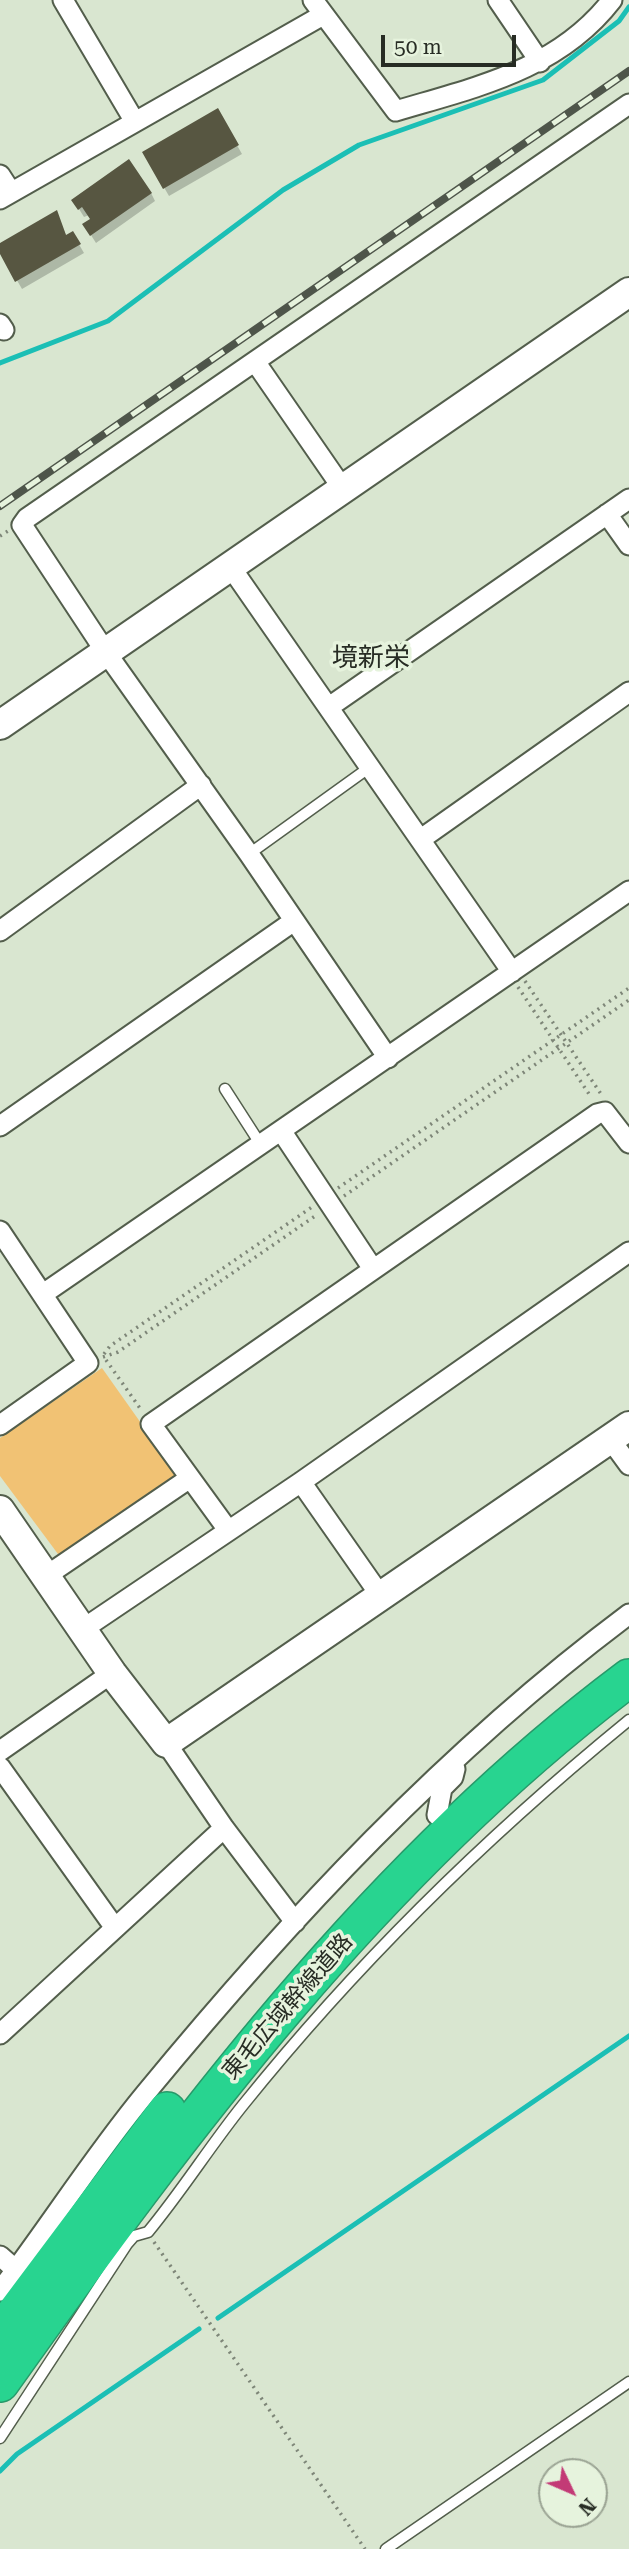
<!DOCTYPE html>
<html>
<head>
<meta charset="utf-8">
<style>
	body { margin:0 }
	#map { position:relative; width:629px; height:2549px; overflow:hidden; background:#d9e6d0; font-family:"Roboto Serif",serif }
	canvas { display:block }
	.north { position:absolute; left:538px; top:2458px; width:70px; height:70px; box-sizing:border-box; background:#e6f3dd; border:2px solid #9aa393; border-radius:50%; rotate:134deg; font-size:19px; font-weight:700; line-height:28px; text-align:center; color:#272c24 }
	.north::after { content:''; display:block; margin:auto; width:24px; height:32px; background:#c33a76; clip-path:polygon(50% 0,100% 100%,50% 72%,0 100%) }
	.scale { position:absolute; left:381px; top:35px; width:135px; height:32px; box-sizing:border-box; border:4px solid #272c24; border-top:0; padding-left:9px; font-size:21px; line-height:24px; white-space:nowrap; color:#272c24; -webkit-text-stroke:5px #e6f3dd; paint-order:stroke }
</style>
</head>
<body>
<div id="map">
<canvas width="629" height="2549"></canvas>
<div class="north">N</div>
<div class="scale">50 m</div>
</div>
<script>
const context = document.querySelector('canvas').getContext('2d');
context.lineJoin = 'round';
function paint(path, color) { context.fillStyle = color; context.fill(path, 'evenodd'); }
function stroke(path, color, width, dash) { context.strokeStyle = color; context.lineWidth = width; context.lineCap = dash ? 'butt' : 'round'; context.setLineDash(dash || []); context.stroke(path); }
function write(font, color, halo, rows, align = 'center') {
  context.font = font + ' "Roboto Serif","Noto Sans JP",serif'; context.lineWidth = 7; context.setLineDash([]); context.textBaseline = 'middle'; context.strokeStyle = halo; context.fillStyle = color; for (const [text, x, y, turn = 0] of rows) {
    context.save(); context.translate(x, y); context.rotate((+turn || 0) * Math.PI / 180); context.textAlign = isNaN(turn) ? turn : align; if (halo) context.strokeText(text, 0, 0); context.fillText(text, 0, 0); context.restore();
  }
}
paint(new Path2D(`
	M102 1368 177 1474 175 1481 64 1556 58 1554 0 1476V1438Z`), '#f1c274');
paint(new Path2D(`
	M217 110 242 154 169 196 144 153Z
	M151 193 155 201 96 243 89 232 92 220 89 215 84 217 74 201Z
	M56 213 67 237 73 234 84 253 22 289 0 251V245Z`), '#0003');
stroke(new Path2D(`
	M0 363 108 321 283 190 359 145 543 80 619 21 629 7
	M218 2318 629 2036
	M0 2471 17 2454 199 2329`), '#1bbfb5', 5);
paint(new Path2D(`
	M218 108 239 145 163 189 142 152Z
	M129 159 152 193 90 236 82 224 90 219 82 207 78 210 71 200Z
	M57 210 66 235 73 231 81 244 15 282 0 254V243Z`), '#575641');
const lane = new Path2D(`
	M249 854 370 767
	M225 1089 261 1145
	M0 2438 127 2244 134 2236 148 2232C182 2191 210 2146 243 2105 357 1963 488 1835 629 1720
	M386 2549 629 2382`);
const street = new Path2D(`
	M63 0 135 122
	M313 0 396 111C476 87 558 70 612 0
	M498 0 540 62
	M0 175 11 192
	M0 199 323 15
	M0 324 4 330
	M256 363 343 489
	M607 514 629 545
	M230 566 512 972
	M329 707 629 499
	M421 839 629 692
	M0 931 201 785
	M388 1058 249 854 105 651 22 525 27 518 629 104
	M0 1126 294 921
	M282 1132 373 1269
	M0 1231 88 1363 0 1425
	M43 1294 629 891
	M610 1439 629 1465
	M301 1482 380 1595
	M228 1530 151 1424 597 1114 605 1112 629 1143
	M46 1576 190 1478
	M83 1629 301 1482 629 1252
	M166 1743 224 1828 295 1922
	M0 1751 112 1673
	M0 1767 115 1928
	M437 1815 442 1788 453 1777 455 1769
	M0 2034 224 1828
	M0 2256 16 2270
	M0 2291C49 2227 93 2157 145 2094 290 1918 446 1751 629 1614`);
const secondary = new Path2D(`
	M0 725 629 292
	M0 1510 112 1673 166 1743 629 1426`);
const highway = new Path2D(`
	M0 2334 167 2111
	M0 2383C183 2126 374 1869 629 1678`);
stroke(lane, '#535e4c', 13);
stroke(street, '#535e4c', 23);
stroke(secondary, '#535e4c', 32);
stroke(highway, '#28996a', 40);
stroke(new Path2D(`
	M0 536 8 531
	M525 981 601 1094
	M518 987 591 1097
	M338 1188 629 988
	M344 1196 629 1000
	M104 1354 110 1346 312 1207
	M103 1357 118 1352 318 1214
	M106 1360 142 1411
	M154 2242 365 2549`), '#7e8678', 3.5, [2, 5]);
stroke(lane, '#fff', 10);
stroke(street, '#fff', 19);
stroke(secondary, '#fff', 28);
stroke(highway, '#28d490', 37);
const rail = new Path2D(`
	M0 506 629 71`);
stroke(rail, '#4e554a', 8);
stroke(rail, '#e6f3dd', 5, [16]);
write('23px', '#272c24', '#e6f3dd', [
	["東毛広域幹線道路",288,2007,-49]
]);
write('26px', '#272c24', '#e6f3dd', [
	["境新栄",371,658]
]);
</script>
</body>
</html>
